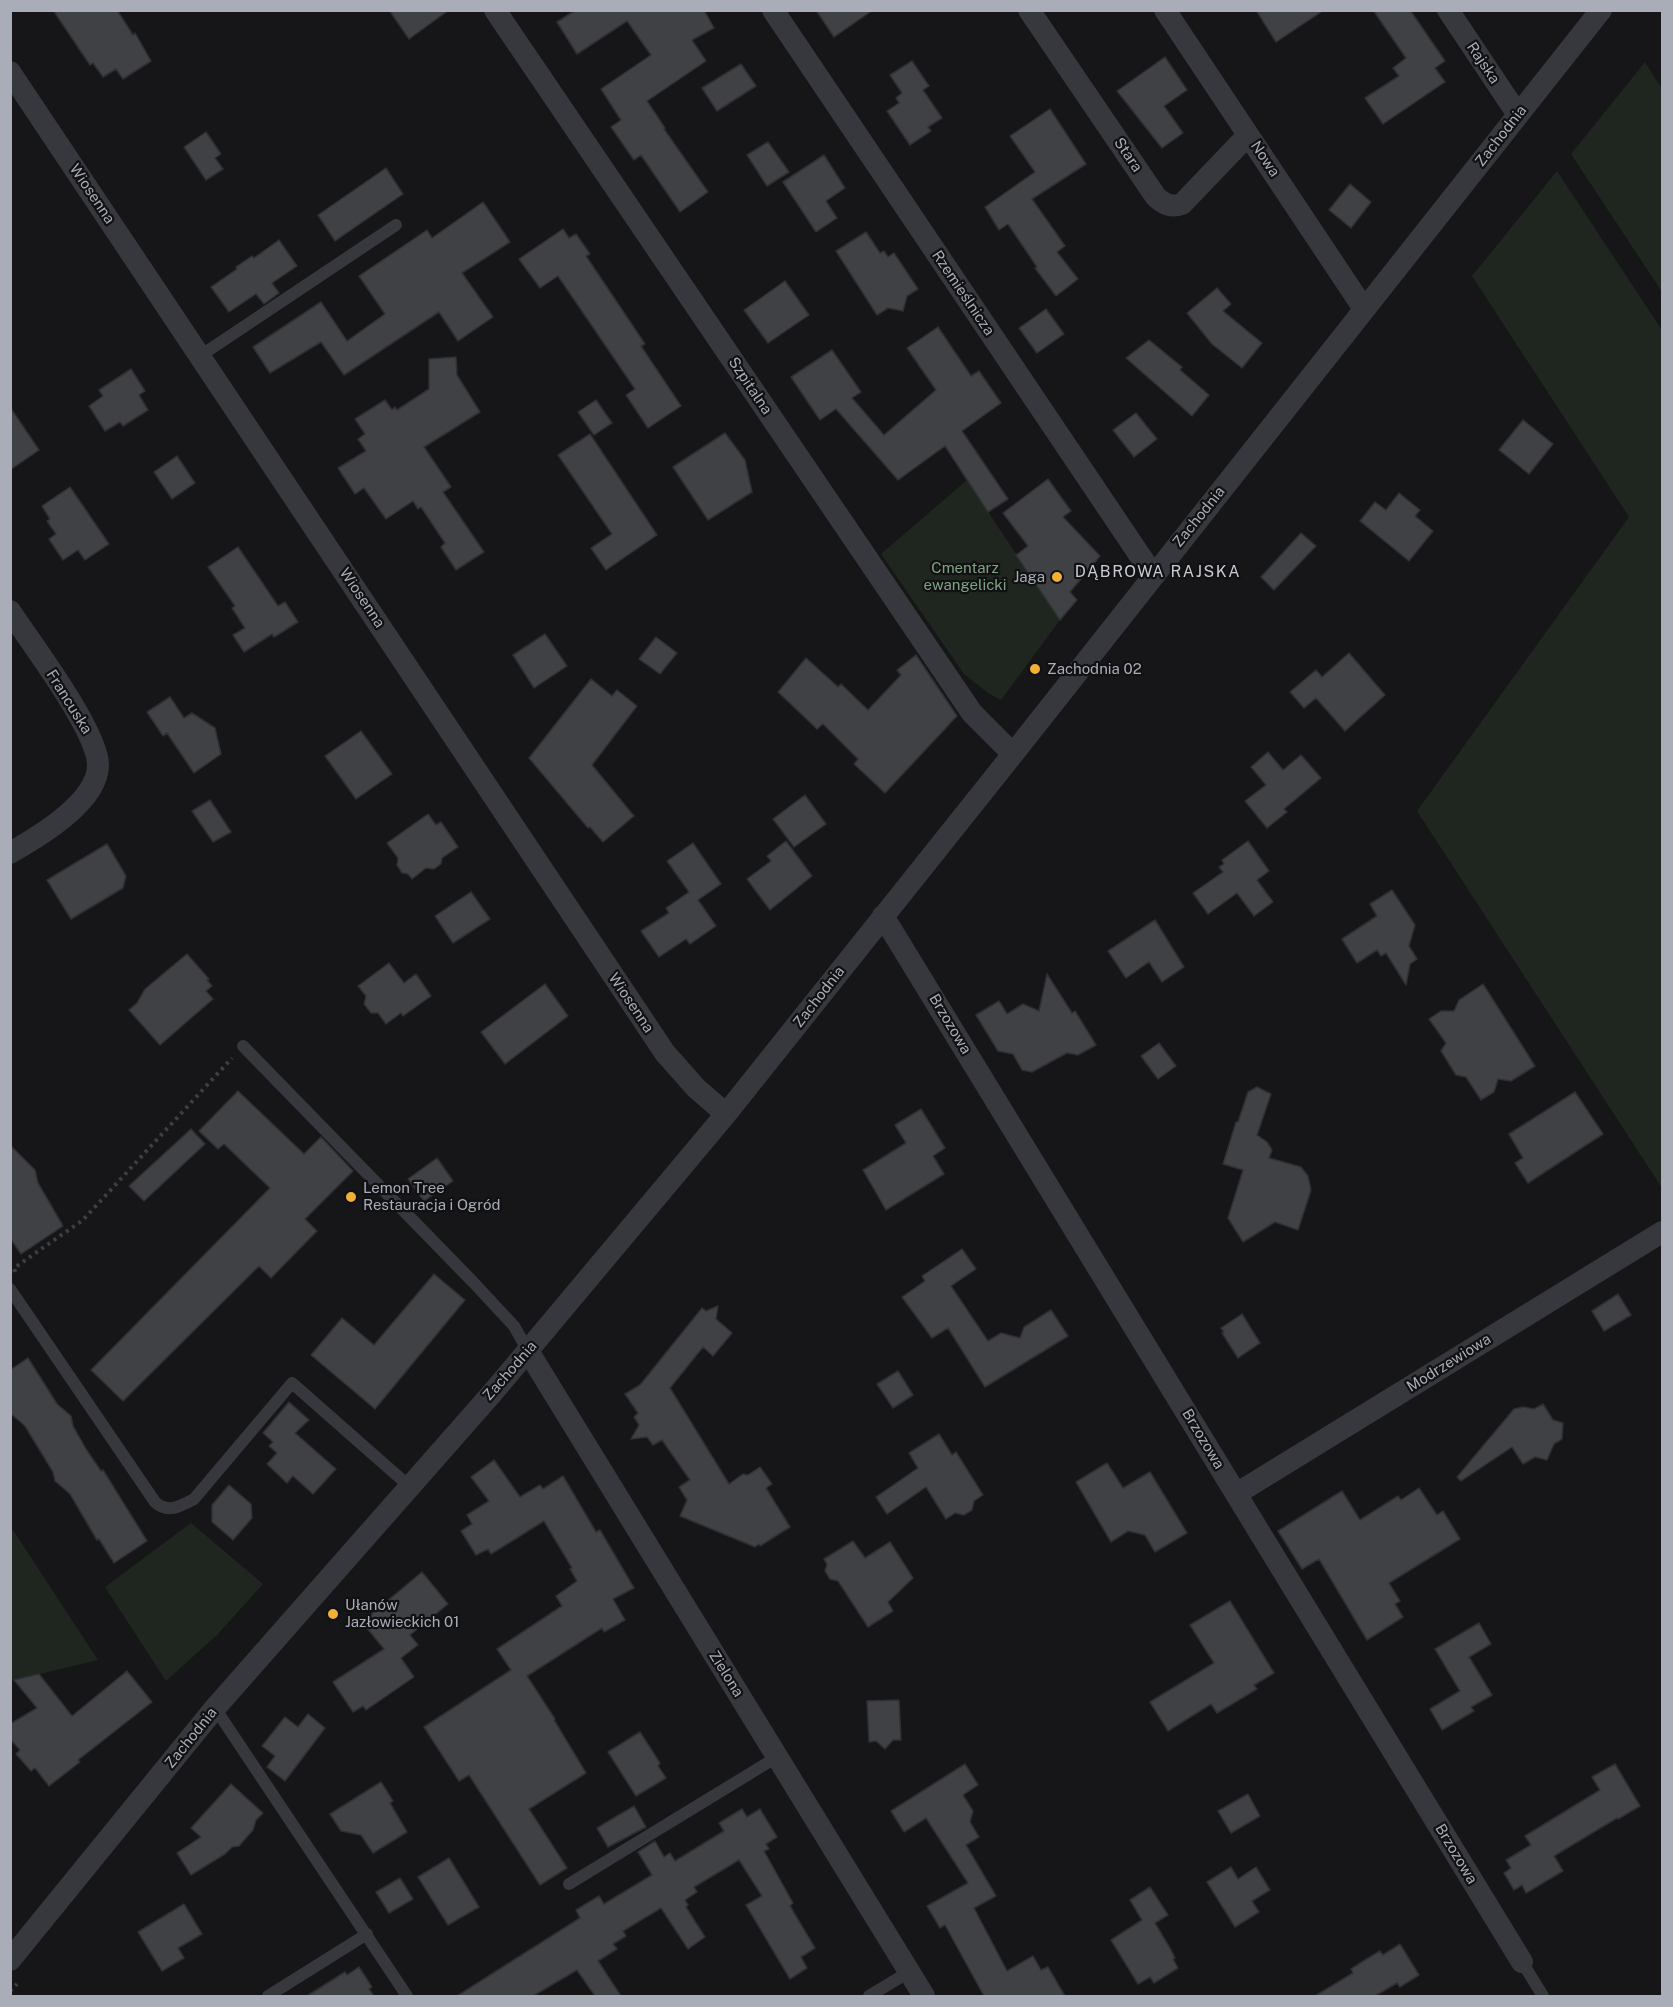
<!DOCTYPE html>
<html>
<head>
<meta charset="utf-8">
<style>
	body { margin:0 }
	#map { position:relative; width:1673px; height:2007px; overflow:hidden; background:#161618; font-family:"Public Sans",sans-serif }
	canvas { display:block }
	.frame { position:absolute; inset:0; border:12px solid #a8adb8; pointer-events:none }
</style>
</head>
<body>
<div id="map">
<canvas width="1673" height="2007"></canvas>
<div class="frame"></div>
</div>
<script>
const context = document.querySelector('canvas').getContext('2d');
context.lineJoin = 'round';
function paint(path, color) { context.fillStyle = color; context.fill(path, 'evenodd'); }
function stroke(path, color, width, dash) { context.strokeStyle = color; context.lineWidth = width; context.lineCap = dash ? 'butt' : 'round'; context.setLineDash(dash || []); context.stroke(path); }
function write(font, color, halo, rows, align = 'center') {
  context.font = font + ' "Public Sans",sans-serif'; context.lineWidth = 4.5; context.setLineDash([]); context.textBaseline = 'middle'; context.strokeStyle = halo; context.fillStyle = color; for (const [text, x, y, turn = 0] of rows) {
    context.save(); context.translate(x, y); context.rotate((+turn || 0) * Math.PI / 180); context.textAlign = isNaN(turn) ? turn : align; if (halo) context.strokeText(text, 0, 0); context.fillText(text, 0, 0); context.restore();
  }
}
paint(new Path2D(`
	M1645 62 1662 89V292L1571 154Z
	M1557 171 1662 330V1188L1417 811 1629 517 1472 276Z
	M967 480 1060 620 1001 700 988 693 964 674 881 554Z
	M191 1523 263 1584 217 1635 166 1681 105 1587Z
	M11 1527 98 1660 11 1681Z`), '#1e261f');
const building = new Path2D(`
	M53 10H117L133 35 135 33 151 61 123 79 116 69 103 77 93 63 90 65Z
	M389 10H449L409 39Z
	M576 10H704L714 28 692 40 706 61 647 101 665 128 664 129 708 192 680 212 641 155 634 160 611 127 621 120 601 89 651 55 627 21 577 54 557 22Z
	M816 10H873L834 37Z
	M1256 10H1324L1276 42Z
	M1373 10H1410L1445 61 1435 68 1445 82 1383 124 1365 98 1399 76 1393 68 1406 58Z
	M1165 57 1187 90 1164 106 1183 133 1162 148 1117 91Z
	M912 61 929 86 923 90 942 118 928 127 931 131 910 145 887 111 899 103 896 98 902 93 890 75Z
	M741 64 756 86 717 111 702 88Z
	M1050 109 1086 164 1032 199 1065 246 1057 252 1078 279 1056 296 1035 268 1037 267 1008 224 999 230 985 207 1035 172 1010 136Z
	M206 132 221 154 215 158 223 169 206 180 184 147Z
	M768 142 789 172 767 186 747 155Z
	M824 155 845 188 826 201 837 218 816 232 783 182Z
	M386 168 403 194 335 241 318 215Z
	M1350 184 1371 202 1351 228 1329 210Z
	M483 202 510 242 462 273 493 317 458 341 439 312 344 375 321 342 270 373 253 347 321 302 347 341 385 314 359 276 427 230 432 238Z
	M563 229 569 238 576 234 590 254 586 256 645 344 641 346 681 406 648 428 626 395 635 389 558 276 540 288 519 259Z
	M866 232 880 253 884 251 888 257 894 253 918 289 907 296 903 311 888 308 877 315 836 251Z
	M279 240 297 266 272 283 279 293 264 304 256 294 229 312 211 287 237 269 236 267 252 256 254 258Z
	M785 281 809 315 768 343 744 310Z
	M1217 288 1231 304 1223 311 1262 343 1242 368 1212 344 1187 313Z
	M1046 309 1064 334 1037 353 1019 328Z
	M938 327 971 376 979 371 1001 403 962 431 1008 499 988 512 945 446 898 480 836 409 820 420 791 377 832 350 861 392 852 398 884 435 936 390 907 348Z
	M1149 340 1182 367 1180 370 1209 395 1192 416 1126 358Z
	M456 357 457 375 480 412 424 447 451 487 443 492 484 552 456 570 441 547 445 543 421 507 418 509 413 501 386 519 364 488 355 494 338 468 366 451 358 439 365 434 355 419 385 400 392 410 395 407 397 410 429 389V359Z
	M131 369 145 391 139 395 148 410 123 426 120 422 105 431 89 406 103 396 99 390Z
	M596 400 612 423 594 435 578 412Z
	M10 407 39 450 10 470Z
	M1136 413 1157 439 1134 457 1113 430Z
	M1523 420 1553 444 1529 474 1499 450Z
	M725 433 745 460 752 492 708 520 673 467Z
	M590 434 657 535 606 570 591 548 612 534 558 455Z
	M177 456 195 483 172 499 154 472Z
	M1048 479 1071 511 1063 517 1100 556 1070 592 1077 600 1060 620 1016 555 1028 546 1003 513Z
	M70 487 109 544 85 560 78 550 63 560 49 539 56 534 47 521 50 519 42 506Z
	M1399 493 1420 510 1415 516 1433 531 1409 561 1360 521 1375 502 1386 510Z
	M1301 533 1316 546 1274 590 1261 577Z
	M238 547 278 606 285 602 298 622 274 637 272 634 244 652 233 635 245 628 232 608 235 606 208 567Z
	M545 634 567 666 534 688 513 655Z
	M656 637 677 653 660 674 639 659Z
	M1349 653 1385 695 1345 731 1316 698 1304 708 1290 692 1316 670 1322 677Z
	M916 655 957 716 885 793 854 764 858 759 823 724 817 729 778 692 806 658 838 687 841 684 868 710 901 675 897 670Z
	M591 679 612 696 617 690 637 706 592 765 634 816 603 842 590 827 588 828 529 758Z
	M170 697 184 718 192 713 215 728 221 754 194 773 167 733 163 736 147 712Z
	M361 731 392 774 356 799 325 756Z
	M1268 752 1283 770 1301 755 1321 778 1284 809 1287 812 1267 828 1245 801 1266 785 1251 767Z
	M805 795 826 824 794 847 773 819Z
	M210 800 231 832 213 842 192 811Z
	M428 814 436 825 441 822 458 847 442 858 441 864 434 869 426 868 412 879 408 874 402 873 397 865 398 858 387 843Z
	M786 841 812 876 770 910 747 879 771 861 767 856Z
	M1248 841 1269 871 1257 880 1273 902 1254 916 1237 893 1208 914 1193 893 1223 872 1219 867 1224 864 1222 860Z
	M693 843 721 884 698 900 716 926 690 944 686 939 659 957 641 931 669 913 666 908 689 892 667 861Z
	M107 844 126 876 123 888 71 919 47 880Z
	M1392 890 1415 925 1409 946 1417 959 1410 964 1406 985 1386 953 1381 956 1377 950 1357 963 1342 939 1377 916 1370 904Z
	M471 892 490 919 453 943 435 916Z
	M1155 920 1184 967 1162 982 1149 962 1126 978 1108 951Z
	M187 954 209 979 207 980 212 986 206 991 213 999 160 1045 129 1010 137 1003 145 989Z
	M389 963 404 983 416 974 431 996 403 1016 401 1013 386 1024 378 1013H371L364 1004 366 996 358 986Z
	M1047 974 1072 1013 1075 1011 1096 1045 1078 1055 1067 1053 1032 1072 1022 1070 1013 1054 998 1051 976 1015 999 1001 1007 1014 1023 1004 1039 1011Z
	M545 984 568 1016 505 1064 481 1032Z
	M1483 984 1535 1066 1511 1081 1498 1079 1494 1092 1481 1100 1466 1077 1456 1075 1441 1051 1446 1043 1429 1019 1441 1011H1454L1459 1000Z
	M1159 1043 1176 1066 1158 1079 1141 1056Z
	M1257 1087 1271 1094 1257 1135 1267 1142 1272 1150 1269 1158 1301 1167 1308 1176 1311 1190 1298 1230 1275 1222 1243 1242 1228 1218 1243 1170 1223 1164 1236 1122H1238L1248 1092Z
	M238 1091 304 1154 321 1137 353 1171 305 1219 317 1231 271 1278 259 1266 123 1401 91 1370 270 1188 224 1144 218 1149 199 1131Z
	M1575 1092 1603 1134 1528 1183 1515 1163 1523 1158 1509 1134Z
	M921 1109 945 1148 933 1156 944 1174 886 1210 863 1170 906 1143 895 1125Z
	M191 1129 205 1144 144 1201 129 1186Z
	M10 1145 35 1170 38 1183 63 1226 21 1254 10 1238Z
	M437 1158 453 1181 424 1201 408 1179Z
	M962 1249 976 1269 951 1286 988 1341 1001 1333 1020 1338 1024 1327 1051 1310 1068 1336 985 1387 948 1328 932 1338 902 1297 925 1281 922 1276Z
	M434 1274 465 1300 375 1409 311 1355 342 1318 374 1345Z
	M1618 1294 1631 1315 1604 1331 1592 1311Z
	M718 1306 716 1319 732 1333 713 1356 703 1347 670 1388 729 1484 743 1474 748 1475 760 1467 772 1484 766 1488 790 1527 760 1546 759 1544 755 1547 680 1516 687 1500 679 1487 690 1480 662 1440 653 1445 647 1437 631 1439 639 1425 634 1417 638 1413 625 1394 640 1385 702 1308 706 1311Z
	M1242 1314 1260 1343 1238 1358 1222 1333 1224 1332 1221 1328Z
	M28 1358 57 1404 71 1416 73 1426 86 1449 101 1471 103 1470 147 1541 114 1563 99 1539 97 1540 70 1494 55 1481 53 1472 25 1426 10 1413V1370Z
	M898 1371 913 1395 893 1408 877 1384Z
	M289 1402 309 1420 295 1433 336 1469 313 1494 293 1476 287 1483 267 1464 277 1453 269 1446 273 1442 263 1433Z
	M1543 1404 1553 1420 1563 1423 1562 1439 1554 1444 1547 1460 1535 1457 1523 1464 1512 1447 1461 1481 1457 1477 1514 1409 1523 1407 1534 1409Z
	M939 1434 952 1455 956 1452 983 1495 974 1501 972 1510 964 1515 955 1513 946 1519 926 1487 887 1514 876 1497 918 1468 909 1453Z
	M494 1460 520 1497 540 1485 543 1489 563 1476 596 1532 600 1530 634 1588 613 1599 625 1620 604 1632 602 1628 527 1676 555 1719 554 1720 586 1773 529 1809 567 1868 540 1885 469 1775 459 1781 424 1727 511 1670 497 1649 562 1606 556 1596 577 1581 570 1569 572 1568 544 1521 491 1554 488 1549 476 1555 461 1531 472 1524 467 1515 489 1501 471 1477Z
	M1107 1463 1123 1488 1150 1472 1187 1533 1155 1552 1145 1535 1128 1531 1111 1542 1076 1482Z
	M229 1485 251 1504 252 1518 233 1540 212 1522V1505Z
	M1419 1488 1437 1515 1443 1511 1460 1539 1389 1583 1400 1601 1395 1604 1403 1617 1367 1640 1319 1559 1302 1569 1278 1531 1342 1491 1360 1520 1398 1496 1401 1500Z
	M853 1541 865 1558 890 1542 913 1578 888 1602 893 1611 868 1627 838 1581 830 1579 825 1571 827 1564 824 1559Z
	M422 1572 448 1604 410 1635 418 1645 401 1658 414 1677 366 1710 363 1706 353 1712 333 1682 384 1649 362 1622Z
	M1230 1601 1274 1673 1254 1685 1257 1689 1217 1713 1211 1704 1168 1731 1150 1702 1214 1663 1190 1625Z
	M1479 1623 1491 1644 1469 1657 1492 1695 1471 1707 1474 1711 1442 1730 1430 1709 1460 1691 1435 1649Z
	M127 1671 152 1702 78 1760 80 1762 49 1786 35 1768 31 1771 16 1754 20 1750 10 1739V1724L37 1708 14 1680 39 1674 72 1716Z
	M899 1700 901 1740H893L885 1749 876 1741 869 1742 867 1701Z
	M308 1714 325 1728 285 1781 267 1767 275 1756 262 1746 285 1717 298 1727Z
	M640 1732 660 1763 658 1766 666 1778 636 1796 608 1752Z
	M965 1764 978 1785 963 1795 973 1811 970 1822 979 1837 966 1845 996 1896 974 1908 1007 1971 1033 1956 1041 1970 1048 1967 1065 1996H984L945 1925 940 1928 927 1906 968 1883 926 1818 904 1832 891 1811Z
	M1615 1764 1640 1806 1618 1819 1617 1818 1554 1856 1563 1871 1526 1893 1522 1885 1514 1890 1504 1873 1511 1868 1506 1860 1531 1845 1525 1836 1600 1790 1592 1777Z
	M381 1782 393 1801 390 1803 407 1832 373 1853 361 1835 341 1831 330 1814Z
	M231 1784 263 1813 256 1820 253 1830 239 1846 232 1847 225 1854 191 1875 177 1853 201 1837 191 1828Z
	M1248 1794 1260 1816 1231 1833 1218 1811Z
	M634 1806 646 1827 608 1847 597 1828Z
	M742 1809 747 1817 760 1809 777 1837 766 1844 769 1849 764 1851 793 1903 790 1906 815 1948 801 1957 807 1968 790 1979 746 1905 762 1896 739 1860 694 1887 697 1892 685 1900 688 1905 686 1907 705 1937 688 1949 661 1908 623 1931 626 1936 613 1944 617 1949 598 1961 621 1996H595L577 1970 533 1996H457L580 1918 576 1910 599 1896 604 1904 652 1875 638 1852 655 1841 664 1857 670 1853 675 1861 724 1831 719 1823Z
	M449 1858 479 1907 448 1925 418 1877Z
	M1231 1867 1238 1879 1256 1867 1270 1890 1252 1901 1259 1912 1235 1927 1207 1882Z
	M400 1878 413 1899 389 1913 376 1892Z
	M1150 1887 1168 1915 1155 1923 1171 1950 1175 1958 1173 1959 1178 1968 1154 1983 1150 1977 1138 1984 1111 1940 1142 1920 1130 1900Z
	M184 1904 202 1934 178 1948 184 1958 162 1971 138 1932Z
	M1400 1944 1419 1975 1400 1987 1397 1983 1375 1996H1315L1353 1973 1351 1969 1365 1960 1380 1951 1383 1955Z
	M359 1967 372 1987 369 1989 374 1996H307L345 1972 347 1975Z`);
paint(building, '#404145');
stroke(building, '#303034', 1.5);
stroke(new Path2D(`
	M15 1272 14 1268 83 1220 232 1058
	M10 1991 17 1984`), '#3d3f44', 4, [3, 4.5]);
stroke(new Path2D(`
	M200 356 396 225
	M243 1046 473 1282 514 1326 528 1351
	M10 1289 155 1502C168 1514 181 1506 194 1499L292 1383 409 1486
	M215 1708 407 1996
	M569 1884 777 1757
	M1522 1962 1543 1996
	M268 1996 367 1934
	M869 1996 909 1972`), '#37383d', 12);
stroke(new Path2D(`
	M495 10 972 713 1013 754
	M773 10 1153 575
	M1029 10 1156 197C1164 204 1171 208 1182 204L1248 135
	M1165 10 1364 309
	M1448 10 1518 115
	M10 72 665 1053 696 1088 726 1114
	M10 611C31 643 98 731 98 765 98 802 38 837 10 853
	M883 916 1522 1962
	M528 1351 924 1996
	M1236 1494 1662 1232
	M10 1960 215 1708 494 1391 726 1114 1013 754 1601 10`), '#37383d', 22);
for (const [x, y, r, color] of [
	[1057,577,6,"#f2b134"],
	[1035,669,6,"#f2b134"],
	[351,1197,6,"#f2b134"],
	[333,1614,6,"#f2b134"]
]) { const dot = new Path2D(); dot.arc(x, y, r, 0, 2 * Math.PI); context.fillStyle = color; context.fill(dot); stroke(dot, '#111113', 2); }
write('15px', '#a8adb8', '#111113', [
	["Rajska",1483,63,56],
	["Zachodnia",1501,136,-52],
	["Stara",1128,155,56],
	["Nowa",1265,159,56],
	["Wiosenna",92,194,56],
	["Rzemieślnicza",963,293,56],
	["Szpitalna",750,386,56],
	["Zachodnia",1199,517,-51],
	["Wiosenna",362,598,56],
	["Francuska",69,702,58],
	["Zachodnia",819,997,-52],
	["Wiosenna",631,1003,56],
	["Brzozowa",950,1024,59],
	["Modrzewiowa",1449,1363,-32],
	["Zachodnia",510,1371,-49],
	["Brzozowa",1203,1439,59],
	["Zielona",726,1674,58],
	["Zachodnia",191,1738,-51],
	["Brzozowa",1456,1854,59]
]);
write('15px', '#7fa381', '#111113', [
	["Cmentarz",965,568],
	["ewangelicki",965,585]
]);
write('15px', '#a8adb8', '#111113', [
	["Jaga",1045,577,"right"],
	["Zachodnia 02",1047,669],
	["Lemon Tree",363,1188],
	["Restauracja i Ogród",363,1205],
	["Ułanów",345,1605],
	["Jazłowieckich 01",345,1622]
], 'left');
context.letterSpacing = '1.5px';
write('16px', '#c9ccd4', '#111113', [
	["DĄBROWA RAJSKA",1158,572]
]);
context.letterSpacing = '0px';
</script>
</body>
</html>
